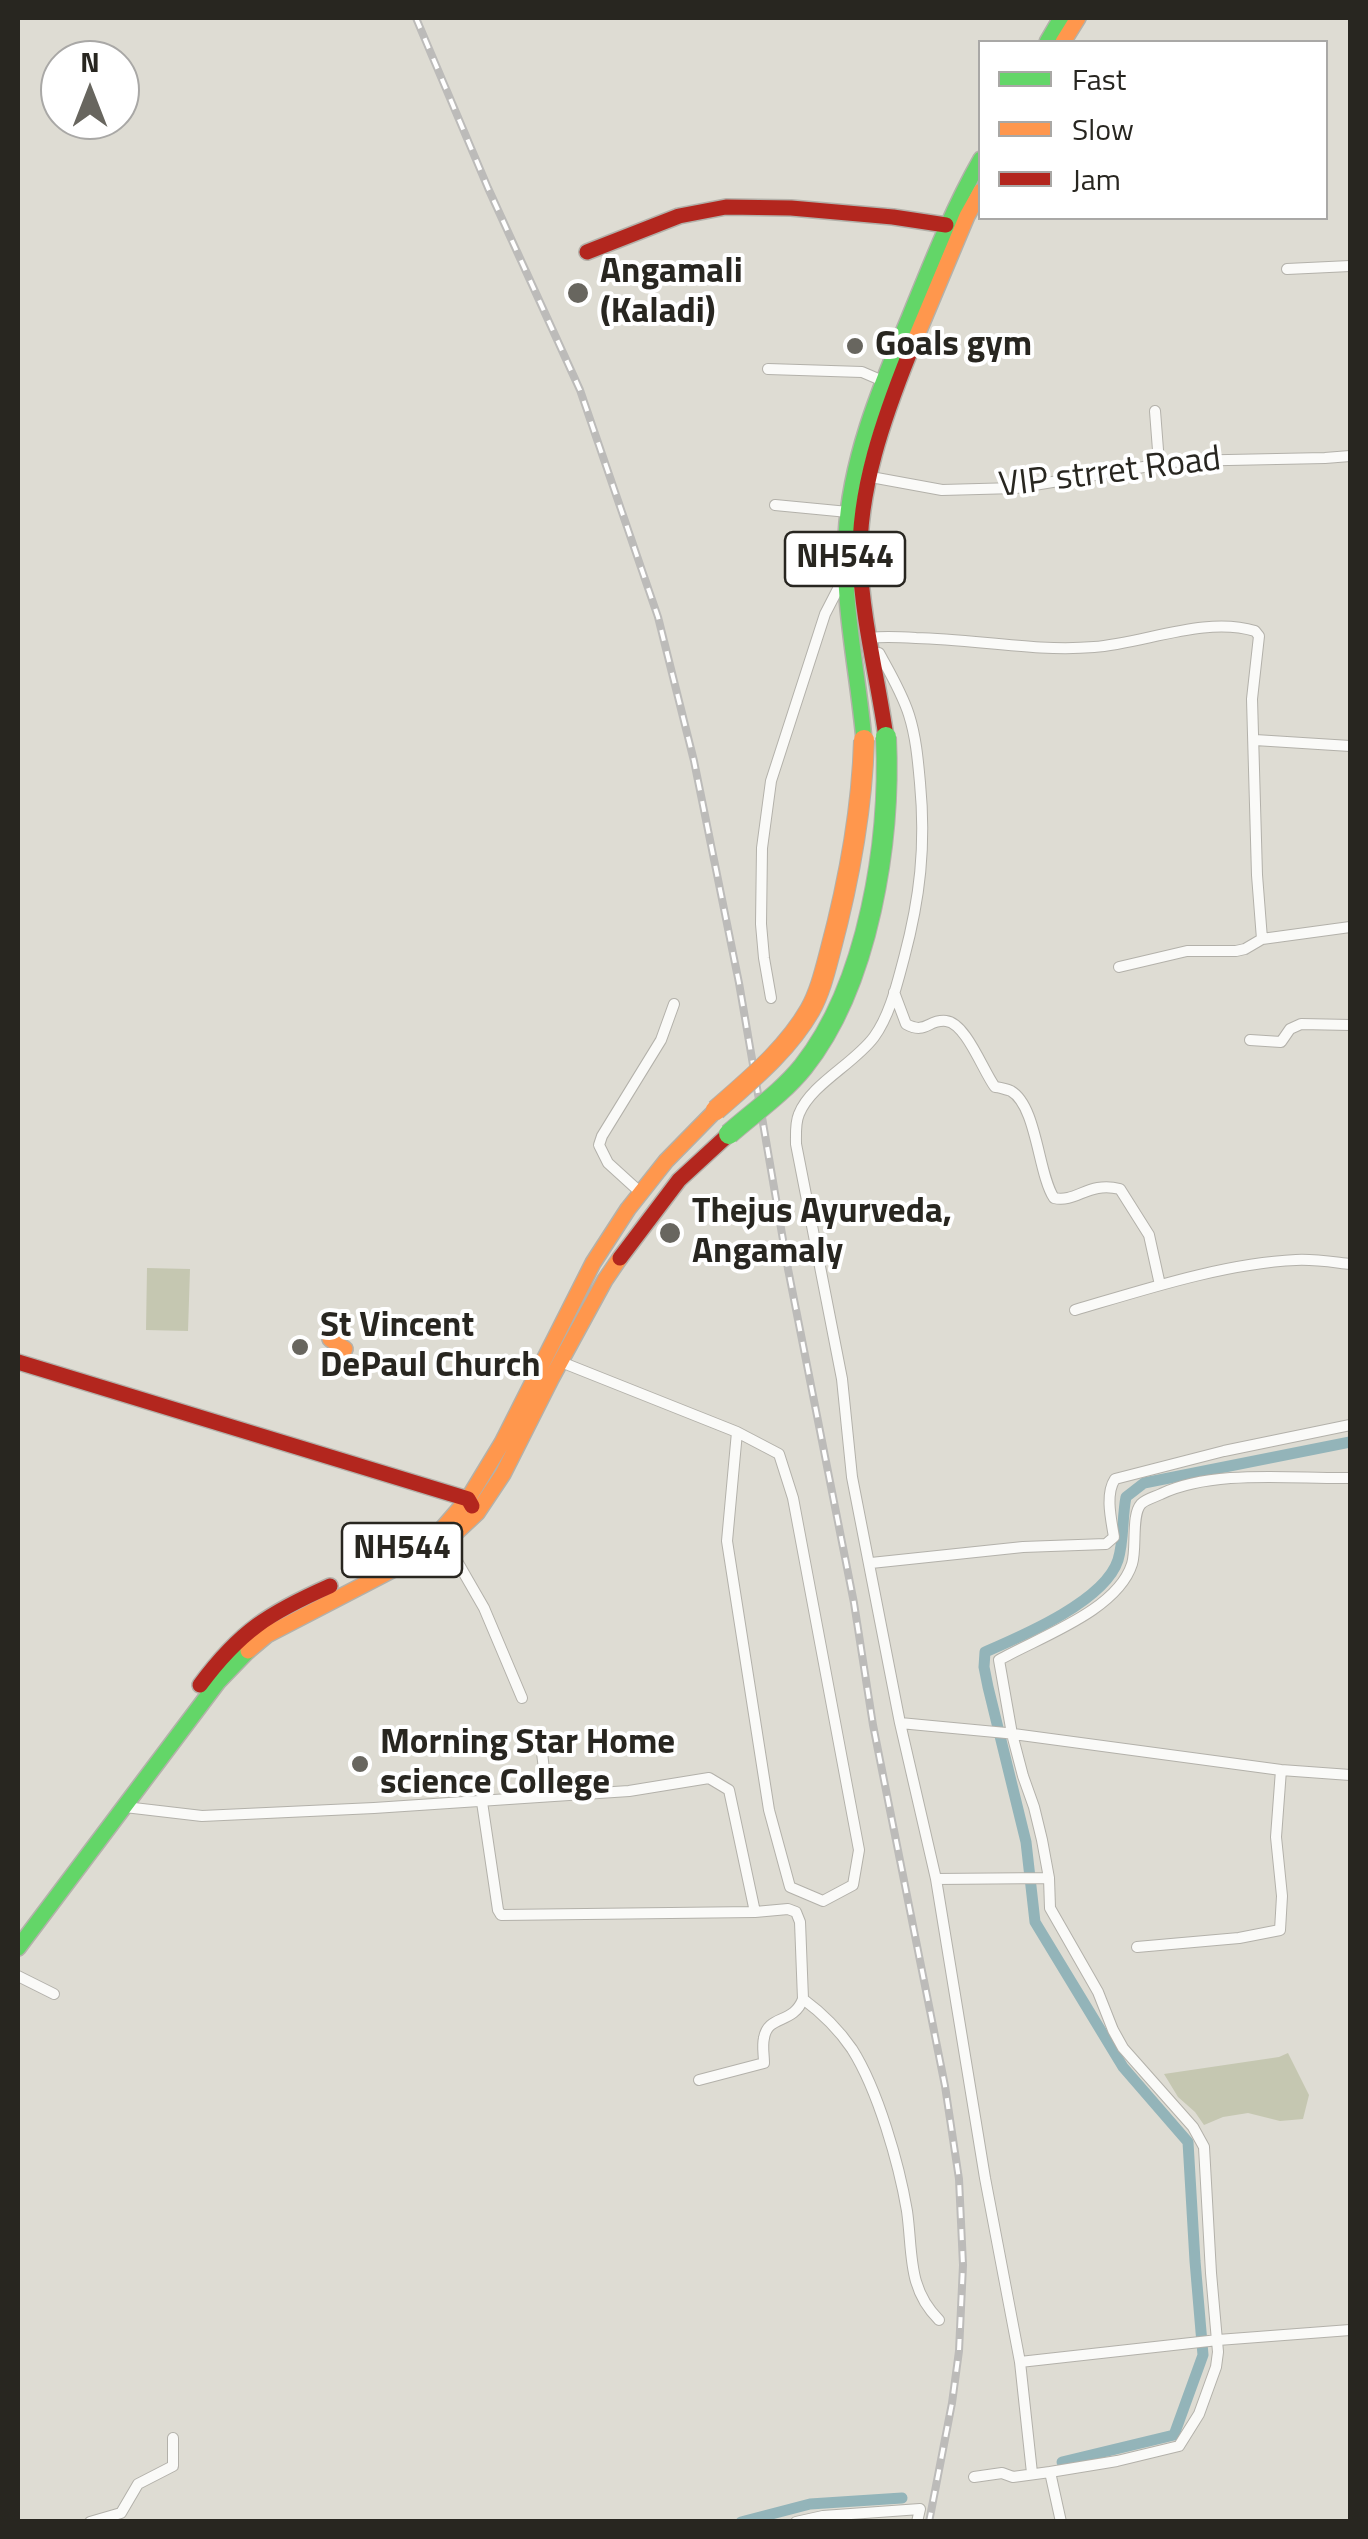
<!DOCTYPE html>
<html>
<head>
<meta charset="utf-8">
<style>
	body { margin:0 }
	#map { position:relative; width:1368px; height:2539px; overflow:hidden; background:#dedcd3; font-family:"Titillium Web",sans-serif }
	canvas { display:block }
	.frame { position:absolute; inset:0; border:20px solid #282620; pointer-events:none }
	.legend { position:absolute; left:978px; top:40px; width:350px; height:180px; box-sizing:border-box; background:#fff; border:2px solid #a9a8a6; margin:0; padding:12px 18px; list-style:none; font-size:30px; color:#282620 }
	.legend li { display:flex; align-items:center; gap:20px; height:50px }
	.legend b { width:50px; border:2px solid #a9a8a6 }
	.north { position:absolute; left:40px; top:40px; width:100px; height:100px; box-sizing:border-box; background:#fff; border:2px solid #a9a8a6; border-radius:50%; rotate:0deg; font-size:28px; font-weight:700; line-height:40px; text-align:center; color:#282620 }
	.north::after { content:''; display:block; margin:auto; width:35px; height:45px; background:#68665f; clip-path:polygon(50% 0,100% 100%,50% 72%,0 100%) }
</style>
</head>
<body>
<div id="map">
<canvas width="1368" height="2539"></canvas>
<div class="frame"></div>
<ul class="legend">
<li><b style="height:12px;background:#63d668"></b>Fast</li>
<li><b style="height:12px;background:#ff974d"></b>Slow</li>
<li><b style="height:12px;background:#b3261e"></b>Jam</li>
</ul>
<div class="north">N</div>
</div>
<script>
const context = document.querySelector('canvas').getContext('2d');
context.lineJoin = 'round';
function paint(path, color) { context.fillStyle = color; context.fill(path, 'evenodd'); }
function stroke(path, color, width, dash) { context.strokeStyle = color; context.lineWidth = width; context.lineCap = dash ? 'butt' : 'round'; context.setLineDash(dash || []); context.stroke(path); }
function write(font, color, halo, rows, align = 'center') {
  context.font = font + ' "Titillium Web",sans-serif'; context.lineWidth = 8; context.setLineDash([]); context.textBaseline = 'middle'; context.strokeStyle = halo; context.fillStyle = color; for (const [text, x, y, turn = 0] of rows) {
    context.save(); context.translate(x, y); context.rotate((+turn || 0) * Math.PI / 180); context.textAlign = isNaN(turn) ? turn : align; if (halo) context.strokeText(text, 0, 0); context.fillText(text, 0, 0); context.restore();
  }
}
paint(new Path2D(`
	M147 1268 190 1269 188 1331 146 1330Z
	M1288 2053 1309 2095 1303 2119 1280 2121 1248 2113 1223 2117 1204 2125 1195 2112 1178 2097 1164 2074 1279 2057Z`), '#c5c7b1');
stroke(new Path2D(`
	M1062 2462 1174 2435 1203 2355 1195 2261 1188 2142 1123 2067 1035 1922 1026 1842 988 1687 984 1667 985 1652C1022 1636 1105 1601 1118 1560 1124 1541 1122 1517 1126 1497L1144 1483 1350 1442
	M741 2522 810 2504 902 2498`), '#93b4b9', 11);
const street = new Path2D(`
	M1287 269 1350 266
	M768 369 862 372 883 381
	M1155 411 1159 463
	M871 477 942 490 1016 488 1180 461 1325 458 1350 456
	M775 505 848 512
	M871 638C882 636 901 637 916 638 975 639 1035 652 1094 647 1145 643 1205 616 1255 631L1259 636 1252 699 1257 875 1262 939
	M879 653C890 673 902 693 909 715 916 737 918 761 920 783 926 846 920 898 904 958 897 984 890 1015 874 1037 854 1064 811 1084 799 1114 795 1123 796 1134 796 1144L842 1379 852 1477 900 1723 936 1879 985 2178 1020 2362 1218 2340 1350 2330
	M1255 740 1350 746
	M1119 967 1187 951H1236L1245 949 1262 939 1350 927
	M894 992 906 1024C926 1035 928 1019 946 1021 966 1023 983 1071 995 1087 998 1087 1009 1090 1011 1091 1037 1106 1038 1174 1054 1198 1077 1203 1088 1181 1120 1189L1149 1235 1160 1285
	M771 998 764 958 761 924 762 848 771 781 825 614 842 581
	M1250 1040 1281 1042 1290 1029 1301 1024 1350 1025
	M641 1193 608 1163 599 1145 602 1136 661 1040 674 1004
	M1075 1310C1143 1290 1225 1263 1296 1260 1314 1259 1332 1262 1350 1264
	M561 1362 737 1432 779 1454 793 1498 859 1850 853 1885 823 1901 790 1887 769 1810 727 1541 737 1432
	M446 1542 484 1608 522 1698
	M871 1563 1023 1547 1106 1544 1114 1537C1111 1519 1105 1494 1115 1479L1224 1451 1350 1425
	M900 1723 1006 1733 1281 1770 1350 1775
	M540 1735 547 1796
	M482 1802 498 1910 501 1915 755 1912 788 1909 796 1912 800 1922 803 1999C793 2025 768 2014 764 2038 762 2046 764 2055 764 2063L699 2080
	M125 1807 202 1816 374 1808 629 1791 709 1778 729 1790 755 1912
	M936 1879 1049 1878
	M1137 1947 1239 1938 1280 1930 1282 1896 1276 1837 1281 1770
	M18 1976 54 1994
	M803 1999C822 2013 839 2030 852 2049 878 2090 899 2164 907 2211 913 2254 907 2288 939 2320
	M1020 2362 1032 2473
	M974 2477 1002 2473 1013 2477 1050 2472
	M90 2522 121 2513 138 2484 173 2466V2438
	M796 2522 823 2516 920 2509 917 2522
	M1061 2522 1050 2472 1117 2461 1179 2446 1199 2414 1216 2367 1218 2352 1211 2273 1204 2147 1193 2127 1123 2048 1113 2030 1098 1992 1050 1908 1049 1878 1042 1840 1034 1807 1023 1776 1012 1734 999 1660C1039 1637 1117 1611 1132 1564 1137 1548 1131 1515 1141 1504 1146 1499 1155 1497 1161 1494 1214 1469 1292 1479 1350 1478`);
const fast = new Path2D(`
	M1047 42 1061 18
	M864 740C858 672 842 604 846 536 850 459 880 388 909 318 931 264 952 210 981 159
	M18 1948 218 1682 248 1651`);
const slow = new Path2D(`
	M1063 42 1078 18
	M910 352 967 216 981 191
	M330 1339 345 1349
	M378 1562 441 1530 468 1499 502 1443 593 1263 628 1209 666 1161 716 1110
	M248 1651 267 1635 446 1542 477 1513 503 1474 551 1379 605 1280 620 1258`);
const jam = new Path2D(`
	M587 252 679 216 726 207 791 208 893 217 946 225
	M886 737C878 679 862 620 860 561 858 490 884 417 910 352
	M620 1258 679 1180 729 1134
	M18 1362 468 1499 472 1506
	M200 1685C240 1631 269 1613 330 1586`);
stroke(street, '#b3b1aa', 12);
stroke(fast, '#b3b1aa', 18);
stroke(slow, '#b3b1aa', 18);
stroke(jam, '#b3b1aa', 18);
stroke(street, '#fafaf8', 10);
stroke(fast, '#63d668', 15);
stroke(slow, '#ff974d', 15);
stroke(jam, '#b3261e', 15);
const rail = new Path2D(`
	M416 18 488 188 580 390 658 617 694 761 739 983 788 1269 854 1603 873 1725 945 2086 959 2179 963 2265 959 2351 952 2403 929 2522`);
stroke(rail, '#bcbbb9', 8);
stroke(rail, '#fff', 4, [11]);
const fastBridge = new Path2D(`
	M729 1134C754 1112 782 1093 803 1067 869 984 891 840 886 737`);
const slowBridge = new Path2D(`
	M716 1110C750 1080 787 1050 810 1010 820 992 825 971 830 952 849 881 862 813 864 740`);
stroke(fastBridge, '#b3b1aa', 22, []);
stroke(slowBridge, '#b3b1aa', 22, []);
stroke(fastBridge, '#63d668', 20);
stroke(slowBridge, '#ff974d', 20);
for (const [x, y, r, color] of [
	[578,293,12,"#68665f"],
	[855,346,10,"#68665f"],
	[670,1233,12,"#68665f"],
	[300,1347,10,"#68665f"],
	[360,1764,10,"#68665f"]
]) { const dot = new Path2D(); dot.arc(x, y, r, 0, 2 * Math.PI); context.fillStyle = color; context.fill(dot); stroke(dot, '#fff', 4); }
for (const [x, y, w] of [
	[845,559,120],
	[402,1550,120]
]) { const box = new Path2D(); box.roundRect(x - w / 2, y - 27, w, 54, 8); context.fillStyle = '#fff'; context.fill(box); stroke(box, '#282620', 2.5); }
write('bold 32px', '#282620', null, [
	["NH544",845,559],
	["NH544",402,1550]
]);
write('bold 35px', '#282620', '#fff', [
	["Angamali",600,273],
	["(Kaladi)",600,313],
	["Goals gym",875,346],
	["Thejus Ayurveda,",692,1213],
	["Angamaly",692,1253],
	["St Vincent",320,1327],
	["DePaul Church",320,1367],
	["Morning Star Home",380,1744],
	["science College",380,1784]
], 'left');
write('35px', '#282620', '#fff', [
	["VIP strret Road",1110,474,-7]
]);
</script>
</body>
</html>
